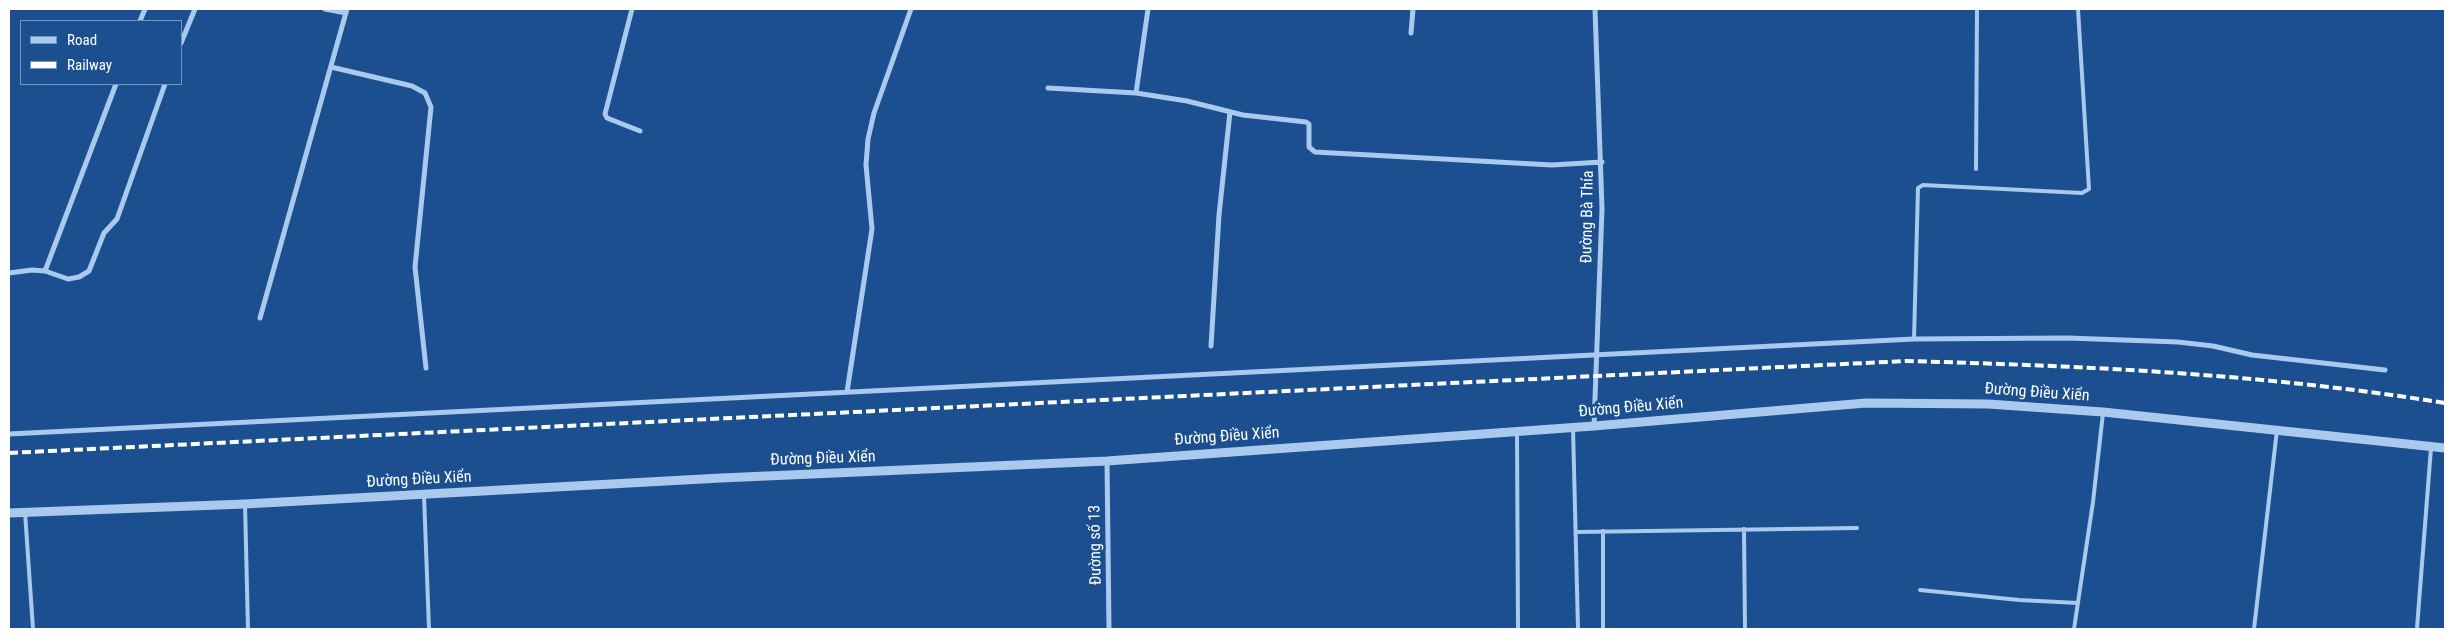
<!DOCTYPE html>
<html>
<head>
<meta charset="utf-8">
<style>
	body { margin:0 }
	#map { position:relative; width:2454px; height:638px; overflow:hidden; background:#1b4f8f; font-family:"Roboto Condensed",sans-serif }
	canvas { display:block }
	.frame { position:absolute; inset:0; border:10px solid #fff; pointer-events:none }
	.legend { position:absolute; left:20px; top:20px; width:162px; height:65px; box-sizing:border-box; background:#1b4f8f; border:1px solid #7695bc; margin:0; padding:6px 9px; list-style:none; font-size:15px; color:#fff }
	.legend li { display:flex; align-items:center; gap:10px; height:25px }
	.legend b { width:25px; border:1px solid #7695bc }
</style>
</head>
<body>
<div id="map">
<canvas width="2454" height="638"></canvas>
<div class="frame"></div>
<ul class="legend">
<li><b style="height:6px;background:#a9c9ee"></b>Road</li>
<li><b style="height:6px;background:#fff"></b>Railway</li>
</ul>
</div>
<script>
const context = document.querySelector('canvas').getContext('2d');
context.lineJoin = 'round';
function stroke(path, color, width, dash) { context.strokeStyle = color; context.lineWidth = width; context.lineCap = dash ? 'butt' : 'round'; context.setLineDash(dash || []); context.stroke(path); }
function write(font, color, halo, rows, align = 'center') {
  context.font = font + ' "Roboto Condensed",sans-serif'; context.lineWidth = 5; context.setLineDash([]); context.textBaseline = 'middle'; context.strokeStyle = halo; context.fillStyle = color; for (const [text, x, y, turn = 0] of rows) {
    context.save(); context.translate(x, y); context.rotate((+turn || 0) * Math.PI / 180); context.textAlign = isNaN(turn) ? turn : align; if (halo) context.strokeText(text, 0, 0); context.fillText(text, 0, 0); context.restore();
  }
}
stroke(new Path2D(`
	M1976 169 1977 9
	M1914 339 1918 188 1923 185 2082 193 2089 189 2078 9
	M1573 428 1578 629
	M1517 432 1518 629
	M424 495 429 629
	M245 504 248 629
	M25 512 33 629
	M1744 529 1745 629
	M1603 531V629
	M1577 532 1857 528
	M1920 590 2019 600 2078 603
	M2417 628 2431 448
	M2074 629 2093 502 2103 413
	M2254 629 2277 430`), '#a9c9ee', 4);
stroke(new Path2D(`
	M325 9 346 13
	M632 9 605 114 607 118 640 131
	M140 21 145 9
	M1411 33 1413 9
	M181 43 195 9
	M331 67 412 86 425 93 431 107 415 267 426 368
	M1048 88 1136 93 1187 101 1243 115 1306 122 1309 124V147L1315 152 1552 165 1602 162
	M1136 93 1148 9
	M45 271 116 84
	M9 273 32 270 45 271 68 279 79 277 89 271 104 233 117 219 165 84
	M260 318 347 9
	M1211 346 1219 215 1230 112
	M847 392 872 229 866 165 868 139 874 113 911 9
	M1594 426 1602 209 1595 9
	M9 434 1914 339 2068 338 2178 342 2213 346 2252 355 2385 370
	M1107 461 1109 629`), '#a9c9ee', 5);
stroke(new Path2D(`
	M9 513 245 504 721 478 1107 461 1594 426 1866 403 1988 404 2103 412 2445 448`), '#a9c9ee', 9);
stroke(new Path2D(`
	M9 453 1906 361C2088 366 2265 374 2445 403`), '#fff', 4, [9, 4]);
write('16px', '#fff', '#1b4f8f', [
	["Đường Bà Thía",1588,217,-89],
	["Đường Điều Xiển",2037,393,4],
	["Đường Điều Xiển",1631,408,-5],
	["Đường Điều Xiển",1227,437,-4],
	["Đường Điều Xiển",823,459,-2],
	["Đường Điều Xiển",419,480,-3],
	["Đường số 13",1096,545,-91]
]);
</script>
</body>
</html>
